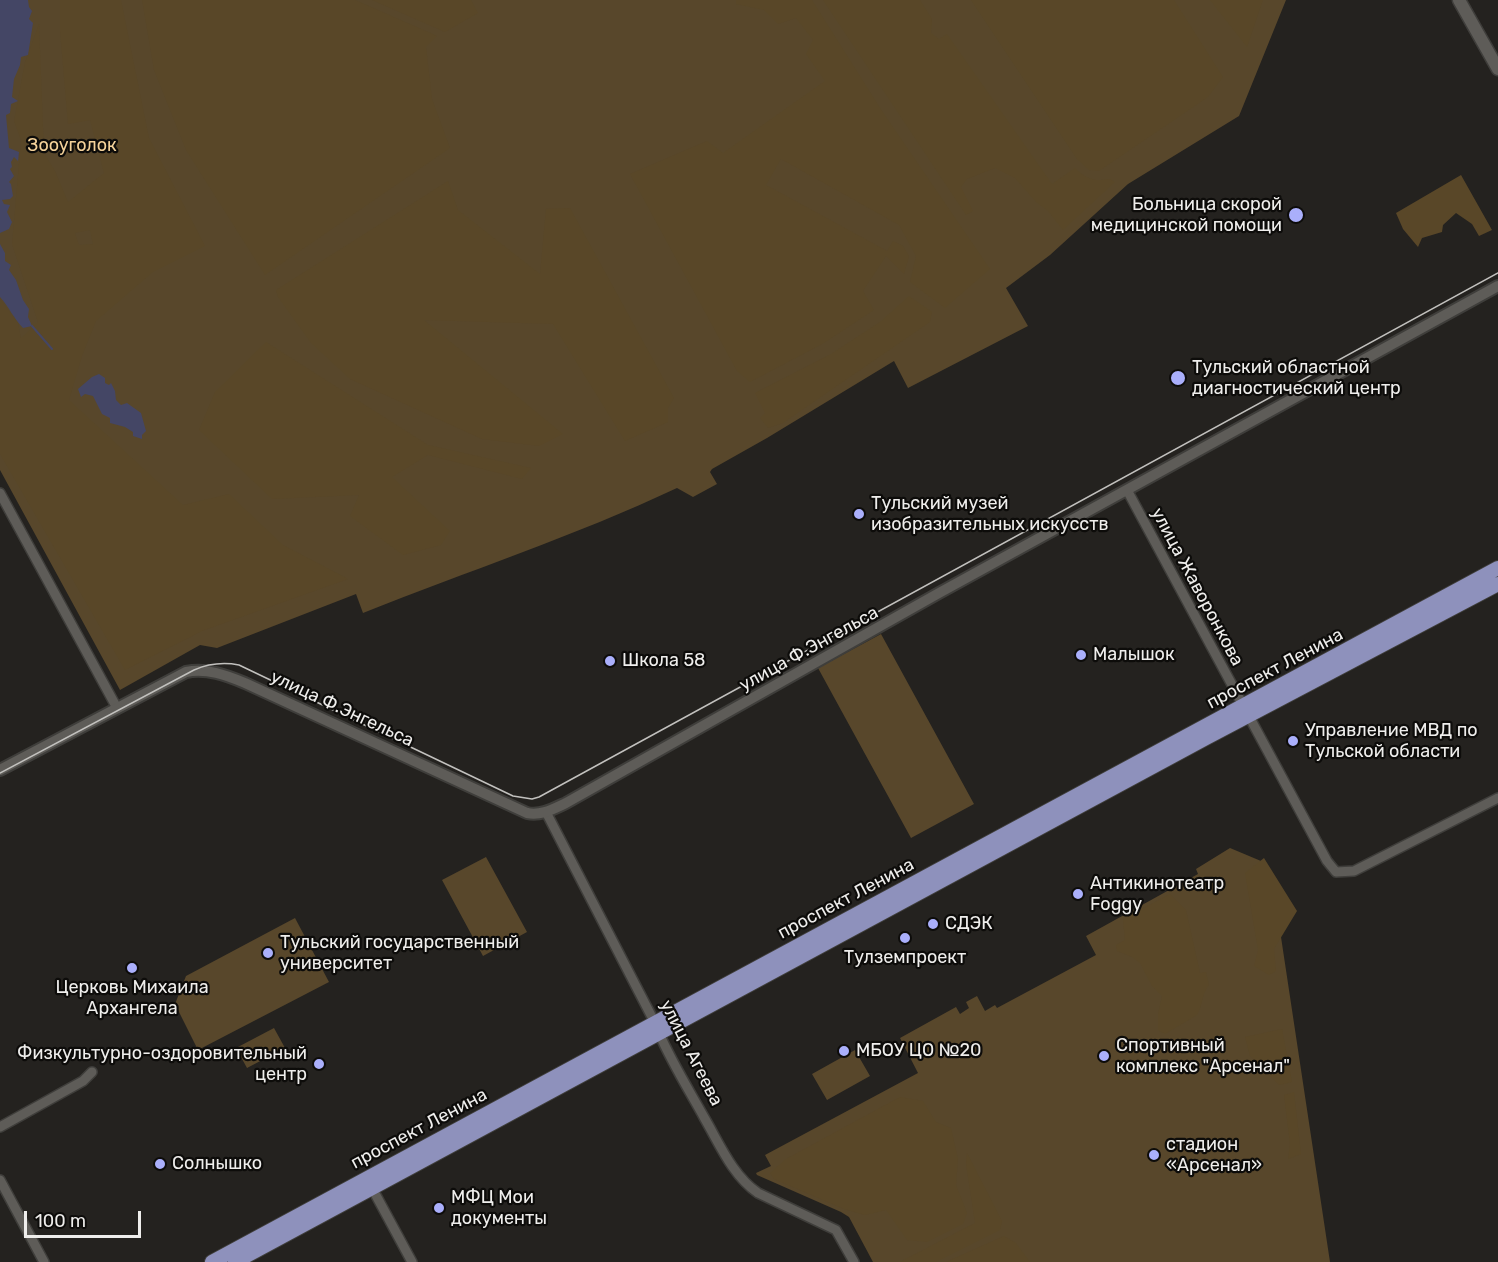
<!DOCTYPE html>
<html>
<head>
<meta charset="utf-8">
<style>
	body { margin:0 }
	#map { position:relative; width:1498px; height:1262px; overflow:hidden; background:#24221f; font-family:Rubik,sans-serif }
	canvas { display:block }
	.scale { position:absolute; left:24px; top:1211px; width:117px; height:27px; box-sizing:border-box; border:3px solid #efeeec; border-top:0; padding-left:8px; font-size:18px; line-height:21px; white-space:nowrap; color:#efeeec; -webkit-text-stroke:4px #0d0c0a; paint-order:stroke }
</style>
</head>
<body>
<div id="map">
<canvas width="1498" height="1262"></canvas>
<div class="scale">100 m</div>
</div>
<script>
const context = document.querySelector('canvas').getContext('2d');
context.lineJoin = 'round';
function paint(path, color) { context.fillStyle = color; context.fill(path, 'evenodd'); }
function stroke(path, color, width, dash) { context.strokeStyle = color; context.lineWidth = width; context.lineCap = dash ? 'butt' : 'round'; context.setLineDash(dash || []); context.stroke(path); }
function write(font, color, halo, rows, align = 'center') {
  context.font = font + ' Rubik,sans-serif'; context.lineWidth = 4.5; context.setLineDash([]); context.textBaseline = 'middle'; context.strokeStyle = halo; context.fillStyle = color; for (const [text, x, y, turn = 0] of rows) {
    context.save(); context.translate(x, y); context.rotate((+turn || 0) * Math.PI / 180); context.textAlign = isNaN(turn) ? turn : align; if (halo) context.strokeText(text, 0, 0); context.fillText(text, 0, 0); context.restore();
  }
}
paint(new Path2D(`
	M0 0H1286L1239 116 1128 184 1050 255 1006 288 1028 326 908 388 894 361 767 438 712 469 710 472 717 484 693 497 677 488C575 536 468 571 363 613L356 594 217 648 200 645 120 690 0 470Z
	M881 634 974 804 911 838 818 668Z
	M1230 848 1261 861 1281 937 1330 1262H873L849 1217 841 1212 757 1175 756 1173 771 1166 765 1155 918 1073 900 1038 956 1007 960 1014 969 1008 966 1002 977 996 985 1011 995 1005 997 1008 1096 955 1086 936 1198 874 1196 869Z
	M486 857 527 932 483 956 442 880Z
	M295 918 329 982 198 1050 175 1004 186 976Z
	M274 1028 285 1048 247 1068 236 1048Z
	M855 1050 870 1076 827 1100 812 1074Z`), '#58472b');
paint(new Path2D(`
	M60 0H121L149 138 205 246 153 272 96 321 82 356 69 400 183 505 229 494 283 545 348 579 202 631 125 670 0 454V299L18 323 21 338 38 322 12 244 21 140 14 121 25 62 39 24 44 153 55 171 68 202 104 173 90 120 68 124 60 31ZM90 230 93 244 79 245 75 233Z
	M142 0H355L437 36 426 47 432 99 450 148 265 275 186 150 154 70Z
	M372 0H471L478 13 445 32Z
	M736 0H812L882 111 990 269 945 308 910 282 916 256 899 225 781 159 766 185 887 251 893 241 903 246 909 256 904 274 886 256 863 291 874 310 824 343 750 382 737 371 630 174 707 141 723 153 825 81 806 54 813 40 796 18 778 24 764 10 736 4Z
	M823 0H920L932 19 931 33 939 39 947 34 1052 184 1075 168C1086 179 1095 182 1110 179L1115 182 1063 230 1048 211 1036 202 1015 178 995 168 967 179 961 187 973 211 966 215Z
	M971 0H1174L1223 77 1208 97 1099 171 1089 170 1077 159Z
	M1210 0H1263L1247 47Z
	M1461 175 1492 230 1479 236 1472 224 1456 213 1443 225 1442 232 1422 238 1418 247 1403 229 1396 213Z
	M448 181 458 210 540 274 546 209 570 208 674 398 668 408V422L625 441 553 324 424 320 563 434 539 446 482 439 350 379 311 343 278 297 276 290Z
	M909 296 932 312 930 322 783 423 768 428 760 418 765 413 755 393 831 354 880 322Z
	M266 342 428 445 531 468 522 479 428 455 392 477 450 531 441 545 403 555 350 516 359 495 272 499 199 430 215 392Z
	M1264 858 1297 911 1274 949 1276 971 1269 975 1254 966 1258 950 1245 873Z
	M1170 894 1186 910 1200 973 1206 972 1209 985C1201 995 1203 1005 1197 1015L1165 1034 1158 1030V1014L1162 996 1152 986 1140 963 1132 957 1117 951 1116 945 1125 940 1123 919Z
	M1282 1029 1292 1082 1279 1085 1250 1056 1245 1037Z
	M1294 1092 1301 1154 1288 1159 1290 1144 1284 1095Z
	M900 1097 923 1101 936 1122 951 1128 958 1159 956 1185 967 1213 963 1224 927 1242 907 1240 886 1210 865 1215 844 1209 774 1179 770 1173 786 1159Z
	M967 1153 1002 1221 1000 1230 936 1262H900L975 1223 966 1164Z
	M1004 1236 1016 1243 1030 1262H946Z`), '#594728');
paint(new Path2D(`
	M0 0H28L29 7 32 11 29 19 33 23 28 55 21 57 20 65 14 79 12 97 18 101 11 104 10 113 6 115 9 148 19 152 18 161 14 157 11 162 12 167 10 169 14 176 9 182 11 184 13 196 10 199 2 200 4 204 10 205 7 212 12 222 9 229 0 233Z
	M0 244 5 253V261L11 265 9 270 16 280 23 300 29 309 28 317 32 326 23 328C14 319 9 307 0 297Z
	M99 374 105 378V383L109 385 111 383 115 391 116 400 121 405 127 403 141 413 146 431 142 435V439L133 436V432L125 427 110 423V418L102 414 93 396 85 394 81 397 78 389 92 377Z`), '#444665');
stroke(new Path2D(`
	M32 326 52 349`), '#444665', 2);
const minor = new Path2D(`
	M1127 490 1327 861 1336 872 1354 871 1498 798
	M0 493 117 708
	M546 812 655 1023
	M659 1033C672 1063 689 1090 705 1119 720 1145 733 1176 758 1193L836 1230 854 1262
	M0 1127 83 1081 92 1072
	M0 1180 44 1262
	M372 1188 412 1262`);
const tertiary = new Path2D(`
	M0 770 186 672C207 668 226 675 245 683L527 813C541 816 553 809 566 803L939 593 1498 286`);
const secondary = new Path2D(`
	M1459 0 1498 69`);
const primary = new Path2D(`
	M212 1262 1498 568
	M235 1262 1206 738 1498 584`);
stroke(minor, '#3f3e3b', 12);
stroke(tertiary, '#3f3e3b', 14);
stroke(secondary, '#3f3e3b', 15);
stroke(primary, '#3f3e3b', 16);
stroke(minor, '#5e5c58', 9);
stroke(tertiary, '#5e5c58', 10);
stroke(secondary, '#5e5c58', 12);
stroke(primary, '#8e91bc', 14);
stroke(new Path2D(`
	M0 773 194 670C210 663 223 662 239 665L513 796 532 799 539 797 1498 273`), '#c2c1be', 1.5);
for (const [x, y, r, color] of [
	[1296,215,8,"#aaaffb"],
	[1178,378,8,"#aaaffb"],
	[859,514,6,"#aaaffb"],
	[1081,655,6,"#aaaffb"],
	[610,661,6,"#aaaffb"],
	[1293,741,6,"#aaaffb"],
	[1078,894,6,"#aaaffb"],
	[933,924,6,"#aaaffb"],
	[905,938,6,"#aaaffb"],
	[268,953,6,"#aaaffb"],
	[132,968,6,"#aaaffb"],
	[844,1051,6,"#aaaffb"],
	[1104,1056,6,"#aaaffb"],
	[319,1064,6,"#aaaffb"],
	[1154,1155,6,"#aaaffb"],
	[160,1164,6,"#aaaffb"],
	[439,1208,6,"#aaaffb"]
]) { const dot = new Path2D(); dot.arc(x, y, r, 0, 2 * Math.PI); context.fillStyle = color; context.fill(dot); stroke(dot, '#0d0c0a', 2); }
write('18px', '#f4d29a', '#0d0c0a', [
	["Зооуголок",72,146]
]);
write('18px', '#efeeec', '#0d0c0a', [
	["Больница скорой",1282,205,"right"],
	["медицинской помощи",1282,226,"right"],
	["Тульский областной",1192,368],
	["диагностический центр",1192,389],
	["Тульский музей",871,504],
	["изобразительных искусств",871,525],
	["Малышок",1093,655],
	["Школа 58",622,661],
	["Управление МВД по",1305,731],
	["Тульской области",1305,752],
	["Антикинотеатр",1090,884],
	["Foggy",1090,905],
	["СДЭК",945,924],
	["Тульский государственный",280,943],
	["университет",280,964],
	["Тулземпроект",905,958,"center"],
	["Церковь Михаила",132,988,"center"],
	["Архангела",132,1009,"center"],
	["Спортивный",1116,1046],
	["комплекс \"Арсенал\"",1116,1067],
	["МБОУ ЦО №20",856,1051],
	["Физкультурно-оздоровительный",307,1054,"right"],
	["центр",307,1075,"right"],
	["стадион",1166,1145],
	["«Арсенал»",1166,1166],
	["Солнышко",172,1164],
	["МФЦ Мои",451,1198],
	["документы",451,1219]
], 'left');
write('18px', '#efeeec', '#0d0c0a', [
	["улица Жаворонкова",1197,587,62],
	["улица Ф.Энгельса",809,649,-29],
	["проспект Ленина",1275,669,-28],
	["улица Ф.Энгельса",342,709,25],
	["проспект Ленина",846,899,-28],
	["улица Агеева",691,1053,63],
	["проспект Ленина",419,1129,-28]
]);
</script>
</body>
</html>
